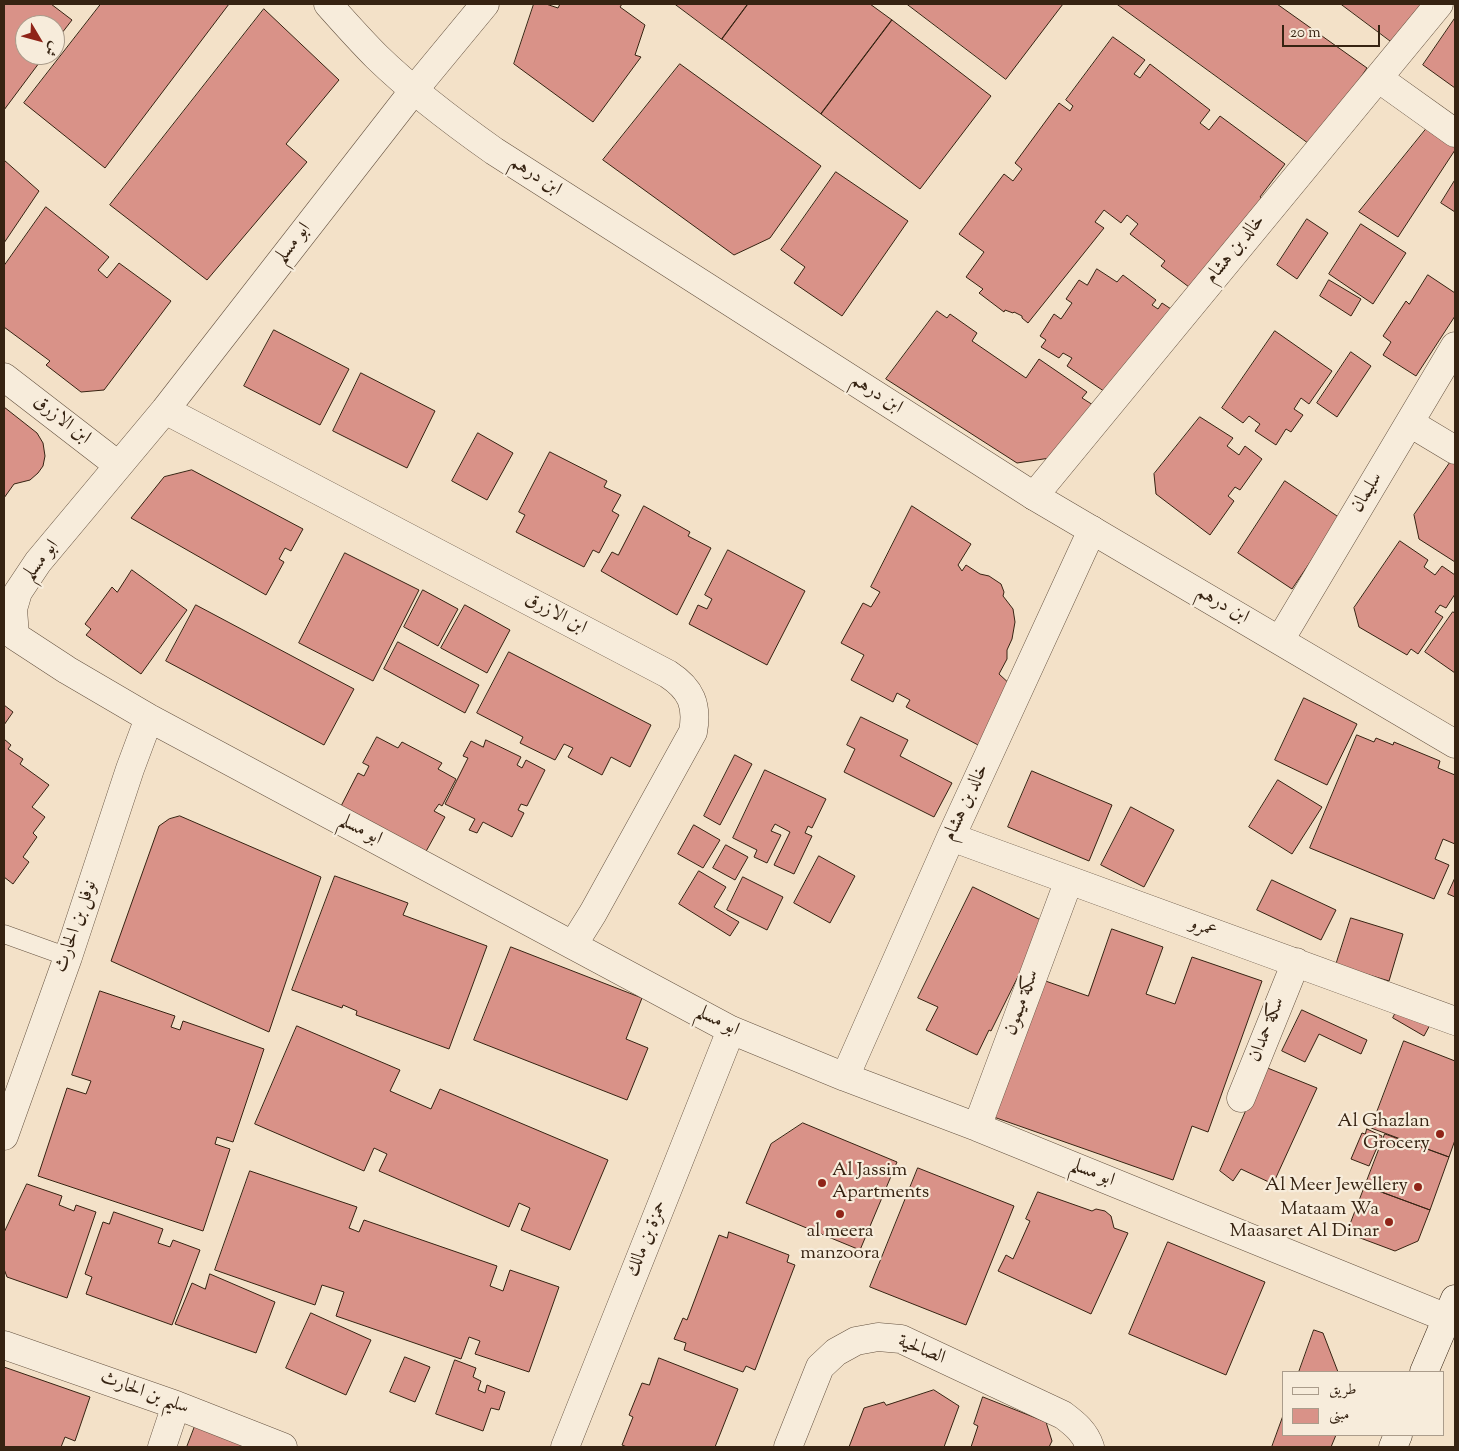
<!DOCTYPE html>
<html>
<head>
<meta charset="utf-8">
<style>
	body { margin:0 }
	#map { position:relative; width:1459px; height:1451px; overflow:hidden; background:#f3e1c8; font-family:"Sorts Mill Goudy",Amiri,serif }
	canvas { display:block }
	.frame { position:absolute; inset:0; border:5px solid #362312; pointer-events:none }
	.legend { position:absolute; left:1282px; top:1371px; width:162px; height:65px; box-sizing:border-box; background:#f7ecdb; border:1px solid #aa9c8b; margin:0; padding:6px 9px; list-style:none; font-size:15px; color:#362312 }
	.legend li { display:flex; align-items:center; gap:10px; height:25px }
	.legend b { width:25px; border:1px solid #aa9c8b }
	.north { position:absolute; left:15px; top:15px; width:50px; height:50px; box-sizing:border-box; background:#f7ecdb; border:1px solid #aa9c8b; border-radius:50%; rotate:127deg; font-size:14px; font-weight:700; line-height:20px; text-align:center; color:#362312 }
	.north::after { content:''; display:block; margin:auto; width:18px; height:22px; background:#8f2418; clip-path:polygon(50% 0,100% 100%,50% 72%,0 100%) }
	.scale { position:absolute; left:1282px; top:25px; width:98px; height:22px; box-sizing:border-box; border:2px solid #362312; border-top:0; padding-left:6px; font-size:15px; line-height:18px; white-space:nowrap; color:#362312; -webkit-text-stroke:4px #f7ecdb; paint-order:stroke }
</style>
</head>
<body>
<div id="map">
<canvas width="1459" height="1451"></canvas>
<div class="frame"></div>
<ul class="legend">
<li><b style="height:6px;background:#f7ecdb"></b>طريق</li>
<li><b style="height:14px;background:#d99288"></b>مبنى</li>
</ul>
<div class="north">ش</div>
<div class="scale">20 m</div>
</div>
<script>
const context = document.querySelector('canvas').getContext('2d');
context.lineJoin = 'round';
function paint(path, color) { context.fillStyle = color; context.fill(path, 'evenodd'); }
function stroke(path, color, width, dash) { context.strokeStyle = color; context.lineWidth = width; context.lineCap = dash ? 'butt' : 'round'; context.setLineDash(dash || []); context.stroke(path); }
function write(font, color, halo, rows, align = 'center') {
  context.font = font + ' "Sorts Mill Goudy",Amiri,serif'; context.lineWidth = 4.5; context.setLineDash([]); context.textBaseline = 'middle'; context.strokeStyle = halo; context.fillStyle = color; for (const [text, x, y, turn = 0] of rows) {
    context.save(); context.translate(x, y); context.rotate((+turn || 0) * Math.PI / 180); context.textAlign = isNaN(turn) ? turn : align; if (halo) context.strokeText(text, 0, 0); context.fillText(text, 0, 0); context.restore();
  }
}
const building = new Path2D(`
	M4 4H51L72 20 55 42V25H25V55H45L4 110Z
	M101 4H229L105 168 24 103Z
	M534 4H546L558 8 560 4H622L620 7 645 25 635 55 641 57 593 122 514 64Z
	M675 4H748L722 39Z
	M748 4H870L892 20 821 114 722 39Z
	M907 4H1063L1006 79Z
	M1117 4H1277L1367 68 1314 147Z
	M1341 4H1425L1396 45Z
	M264 9 339 80 286 144 307 162 207 280 110 205Z
	M1455 18V88L1423 65Z
	M892 20 991 96 920 189 821 114Z
	M1113 37 1145 60 1134 74 1140 78 1150 64 1210 110 1200 123 1209 130 1220 116 1285 164 1260 197 1269 203 1193 290 1161 266 1165 261 1130 234 1138 224 1127 215 1121 223 1104 210 1095 222 1104 228 1028 323 1022 318V316L1014 312 1013 313 1005 310 1004 312 979 293 983 289 966 277 984 252 959 234 1004 174 1013 181 1022 169 1015 163 1059 103 1070 111 1073 106 1066 100Z
	M680 64 821 166 770 238 734 255 603 160Z
	M1427 128 1455 147V150L1398 237 1359 212Z
	M4 160 39 191 4 243Z
	M836 172 908 221 842 316 794 283 805 267 781 250Z
	M1455 180V212L1441 203Z
	M46 207 109 257 98 270 107 278 119 263 171 301 104 390 81 392 46 365 50 361 4 327V266Z
	M1307 219 1328 233 1297 279 1277 265Z
	M1361 224 1406 253 1373 304 1329 274Z
	M1097 269 1117 282 1123 275 1156 300 1152 305 1158 309 1162 303 1177 313 1111 396 1067 366 1072 358 1063 353 1059 358 1041 347 1046 340 1040 336 1054 314 1061 319 1072 303 1066 299 1079 280 1087 285Z
	M1428 275 1455 293V316L1416 376 1383 355 1391 342 1383 336 1406 301 1409 304Z
	M1329 280 1361 299 1351 316 1320 296Z
	M937 311 947 318 950 314 977 333 972 341 1026 378 1039 359 1087 392 1082 398 1101 410 1063 456 1017 463 886 379Z
	M274 330 349 369 320 425 244 386Z
	M1275 331 1332 371 1309 404 1301 398 1294 409 1303 415 1291 432 1286 429 1276 445 1255 431 1260 424 1249 416 1243 423 1222 408Z
	M1351 352 1371 366 1337 417 1317 403Z
	M361 373 435 411 407 468 333 431Z
	M4 407 37 433 43 443 45 456 43 466 38 473 30 480 14 484 4 498Z
	M1200 417 1233 438 1227 446 1239 455 1245 446 1262 459 1240 490 1235 487 1228 496 1234 501 1210 535 1156 494 1154 474Z
	M478 433 513 453 487 500 452 481Z
	M550 452 607 481 604 487 621 495 612 511 619 515 599 553 593 550 584 567 516 532 525 515 519 512Z
	M1455 455V562L1419 539 1414 515Z
	M192 470 303 529 291 551 285 548 279 559 284 562 266 595 131 518 164 477Z
	M1285 481 1340 518 1292 589 1238 553Z
	M644 506 690 532 688 536 711 548 677 615 601 571 612 552 618 555Z
	M912 506 971 544 958 565 962 571 966 565 980 574 989 576 1001 584 1004 592 1003 596 1013 609 1015 622 1012 639 1007 650V659L999 674 1012 686 980 746 906 707 910 700 897 693 893 702 851 680 864 655 841 643 863 603 871 607 880 592 871 587Z
	M1400 541 1428 560 1424 567 1435 575 1442 566 1455 575V594L1446 608 1440 605 1435 612 1443 617 1418 654 1411 649 1407 655 1359 627 1354 608Z
	M728 550 805 591 767 665 689 624 698 605 707 609 712 599 705 595Z
	M345 553 419 590 373 681 299 643Z
	M132 570 187 610 141 674 86 635 91 629 85 624 112 587 117 592Z
	M423 590 458 609 438 646 404 627Z
	M196 605 354 689 324 745 166 661Z
	M465 605 510 630 487 673 441 648Z
	M1453 612 1455 613V673L1425 652Z
	M398 642 479 685 465 713 384 669Z
	M509 652 651 725 630 767 611 757 602 775 568 757 573 748 564 744 555 760 520 743 523 737 477 713Z
	M1304 698 1357 724 1327 785 1275 760Z
	M4 705 13 712 4 725Z
	M861 717 908 740 900 756 952 783 934 817 844 772 855 749 847 745Z
	M1357 735 1374 742 1376 738 1393 745 1394 742 1440 761 1438 768 1455 775V844L1443 839 1435 859 1449 865 1434 899 1310 848Z
	M377 737 398 748 402 742 442 763 438 769 456 779 442 806 439 804 434 811 445 817 424 855 339 810 358 773 364 776 369 766 363 763Z
	M4 739 11 745 8 749 23 759 20 764 49 785 32 807 45 817 33 833 37 837 23 857 29 862 13 884 4 877Z
	M486 740 521 757 517 765 522 768 526 760 545 770 527 806 521 804 518 810 524 813 512 837 483 822 477 833 469 830 475 819 445 804 468 758 463 756 471 741 483 747Z
	M735 755 752 764 720 825 704 816Z
	M765 770 826 799 812 828 808 826 805 833 812 836 794 874 774 865 790 832 775 824 771 831 781 835 767 863 754 857 757 850 733 838Z
	M1032 771 1112 805 1089 861 1008 827Z
	M1278 780 1322 807 1292 854 1249 827Z
	M1131 807 1174 830 1144 887 1101 865Z
	M180 816 321 877 269 1032 111 961 159 826 169 819Z
	M694 825 720 840 703 868 678 854Z
	M726 845 748 857 735 880 713 868Z
	M819 856 855 876 830 923 794 903Z
	M699 871 726 887 714 907 739 922 730 936 679 904Z
	M335 876 408 903 403 915 487 946 449 1049 356 1015 357 1011 343 1005 342 1008 292 990Z
	M743 877 783 897 767 930 727 910Z
	M1455 878V897L1448 894Z
	M1272 880 1336 910 1321 940 1257 910Z
	M973 887 1045 922 991 1031 989 1030 977 1055 926 1030 938 1007 918 998Z
	M1351 918 1403 934 1389 981 1336 965Z
	M1112 929 1163 947 1146 994 1175 1004 1192 957 1262 981 1208 1132 1192 1126 1173 1180 988 1115 1037 978 1088 996Z
	M511 947 642 998 626 1039 648 1048 627 1100 474 1040Z
	M100 991 175 1016 171 1027 180 1030 183 1021 264 1049 233 1142 217 1137 215 1144 230 1149 203 1231 38 1176 67 1088 86 1094 91 1081 72 1075Z
	M1399 1006 1431 1023 1424 1036 1393 1018Z
	M1302 1010 1367 1040 1361 1054 1319 1034 1305 1062 1282 1051Z
	M297 1026 400 1070 390 1091 431 1109 440 1089 608 1160 570 1250 521 1230 530 1208 519 1203 509 1227 379 1171 387 1154 374 1148 364 1171 255 1124Z
	M1404 1041 1455 1061V1140L1449 1157 1371 1128Z
	M1265 1067 1317 1088 1273 1184 1241 1169 1233 1181 1220 1171Z
	M803 1123 897 1162 860 1250 746 1203 771 1144Z
	M1367 1129 1382 1136 1369 1166 1351 1159 1362 1133 1365 1134Z
	M1385 1134 1449 1157 1430 1210 1365 1186Z
	M918 1168 1014 1206 966 1325 870 1287Z
	M250 1171 357 1207 349 1228 359 1232 364 1220 497 1266 490 1286 503 1291 510 1270 559 1287 529 1372 475 1354 480 1341 469 1337 461 1359 336 1316 344 1292 322 1285 315 1305 215 1270Z
	M27 1184 62 1196 59 1205 74 1211 76 1205 96 1212 67 1298 7 1277 4 1269V1233Z
	M1365 1186 1430 1210 1418 1241 1395 1251 1347 1233Z
	M1038 1192 1092 1211 1096 1209 1105 1211 1111 1216 1114 1228 1128 1233 1091 1314 998 1271 1006 1255 1013 1259 1030 1221 1026 1219Z
	M114 1212 163 1229 158 1243 170 1247 173 1240 200 1250 172 1325 86 1294 92 1277 85 1274 103 1222 109 1224Z
	M729 1232 789 1255 787 1262 795 1265 755 1370 746 1366 743 1372 684 1350 686 1343 674 1339 683 1318 687 1320 719 1235 727 1238Z
	M1168 1242 1265 1282 1226 1375 1129 1334Z
	M210 1274 275 1302 256 1353 175 1324 192 1283 205 1289Z
	M311 1313 371 1340 346 1395 286 1368Z
	M1314 1330 1323 1333 1338 1372H1299Z
	M405 1357 430 1367 415 1402 390 1392Z
	M659 1358 738 1389 715 1447H627L622 1445 633 1417 629 1415 642 1383 649 1385Z
	M455 1360 476 1368 473 1377 481 1381 478 1390 485 1393 487 1385 505 1392 499 1410 491 1408 483 1431 436 1414Z
	M4 1367 90 1397 75 1441 65 1437 61 1447H4Z
	M934 1390 959 1406 944 1447H849L864 1408 884 1402 886 1405Z
	M983 1397 1046 1422 1052 1441 1049 1447H971L978 1426 974 1424Z
	M1283 1416V1435H1336L1331 1447H1272Z
	M197 1421 247 1447H187Z`);
paint(building, '#d99288');
stroke(building, '#362312', 1);
const service = new Path2D(`
	M4 934 68 957`);
const minor = new Path2D(`
	M485 4 414 90 165 410 38 562 18 592 13 609 15 636 67 670 149 718 731 1030 845 1077 977 1127 1447 1318
	M1378 78 1455 133
	M4 377 118 465
	M165 410 668 674C691 689 698 705 693 732L593 913 573 945
	M1410 423 1455 450
	M1034 496 1439 4
	M1280 640 1455 346
	M951 837 1455 1021
	M845 1077 951 837 1092 530
	M1241 1098 1296 962
	M977 1127 1069 880
	M4 1136 68 957 130 769 149 718
	M4 1345 176 1405 283 1447
	M162 1447 176 1405
	M565 1447 731 1030
	M788 1447 820 1367 836 1352 856 1341 878 1337 901 1339 1063 1415C1075 1424 1085 1432 1090 1447`);
const tertiary = new Path2D(`
	M328 4C344 22 360 40 377 57 413 92 453 122 494 151L1034 496 1455 744`);
const secondary = new Path2D(`
	M1424 1372 1455 1299
	M1393 1447 1398 1435`);
stroke(service, '#655240', 19);
stroke(minor, '#655240', 29);
stroke(tertiary, '#655240', 29);
stroke(secondary, '#362312', 29);
stroke(service, '#f7ecdb', 18);
stroke(minor, '#f7ecdb', 28);
stroke(tertiary, '#f7ecdb', 28);
stroke(secondary, '#f7ecdb', 28);
for (const [x, y, r, color] of [
	[1440,1134,5,"#8f2418"],
	[822,1183,5,"#8f2418"],
	[1418,1187,5,"#8f2418"],
	[840,1214,5,"#8f2418"],
	[1389,1222,5,"#8f2418"]
]) { const dot = new Path2D(); dot.arc(x, y, r, 0, 2 * Math.PI); context.fillStyle = color; context.fill(dot); stroke(dot, '#f7ecdb', 2); }
write('19px', '#362312', '#f7ecdb', [
	["ابن درهم",535,177,33],
	["ابو مسلم",294,244,-52],
	["خالد بن هشام",1236,250,-51],
	["ابن درهم",876,395,33],
	["ابن الازرق",61,421,38],
	["سليمان",1368,493,-59],
	["ابو مسلم",42,561,-52],
	["ابن درهم",1222,606,30],
	["ابن الازرق",555,615,28],
	["خالد بن هشام",967,803,-65],
	["ابو مسلم",360,831,28],
	["نوفل بن الحارث",77,927,-71],
	["عمرو",1203,929,20],
	["سكة ميمون",1023,1003,-70],
	["ابو مسلم",717,1022,27],
	["سكة حمدان",1268,1030,-68],
	["ابو مسلم",1092,1174,22],
	["حمزة بن مالك",648,1239,-68],
	["الصالحية",921,1351,22],
	["سليم بن الحارث",144,1394,20]
]);
write('19px', '#362312', '#f7ecdb', [
	["Al Ghazlan",1430,1123],
	["Grocery",1430,1145],
	["Al Jassim",832,1172,"left"],
	["Apartments",832,1194,"left"],
	["Al Meer Jewellery",1408,1187],
	["Mataam Wa",1379,1211],
	["Maasaret Al Dinar",1379,1233],
	["al meera",840,1233,"center"],
	["manzoora",840,1255,"center"]
], 'right');
</script>
</body>
</html>
